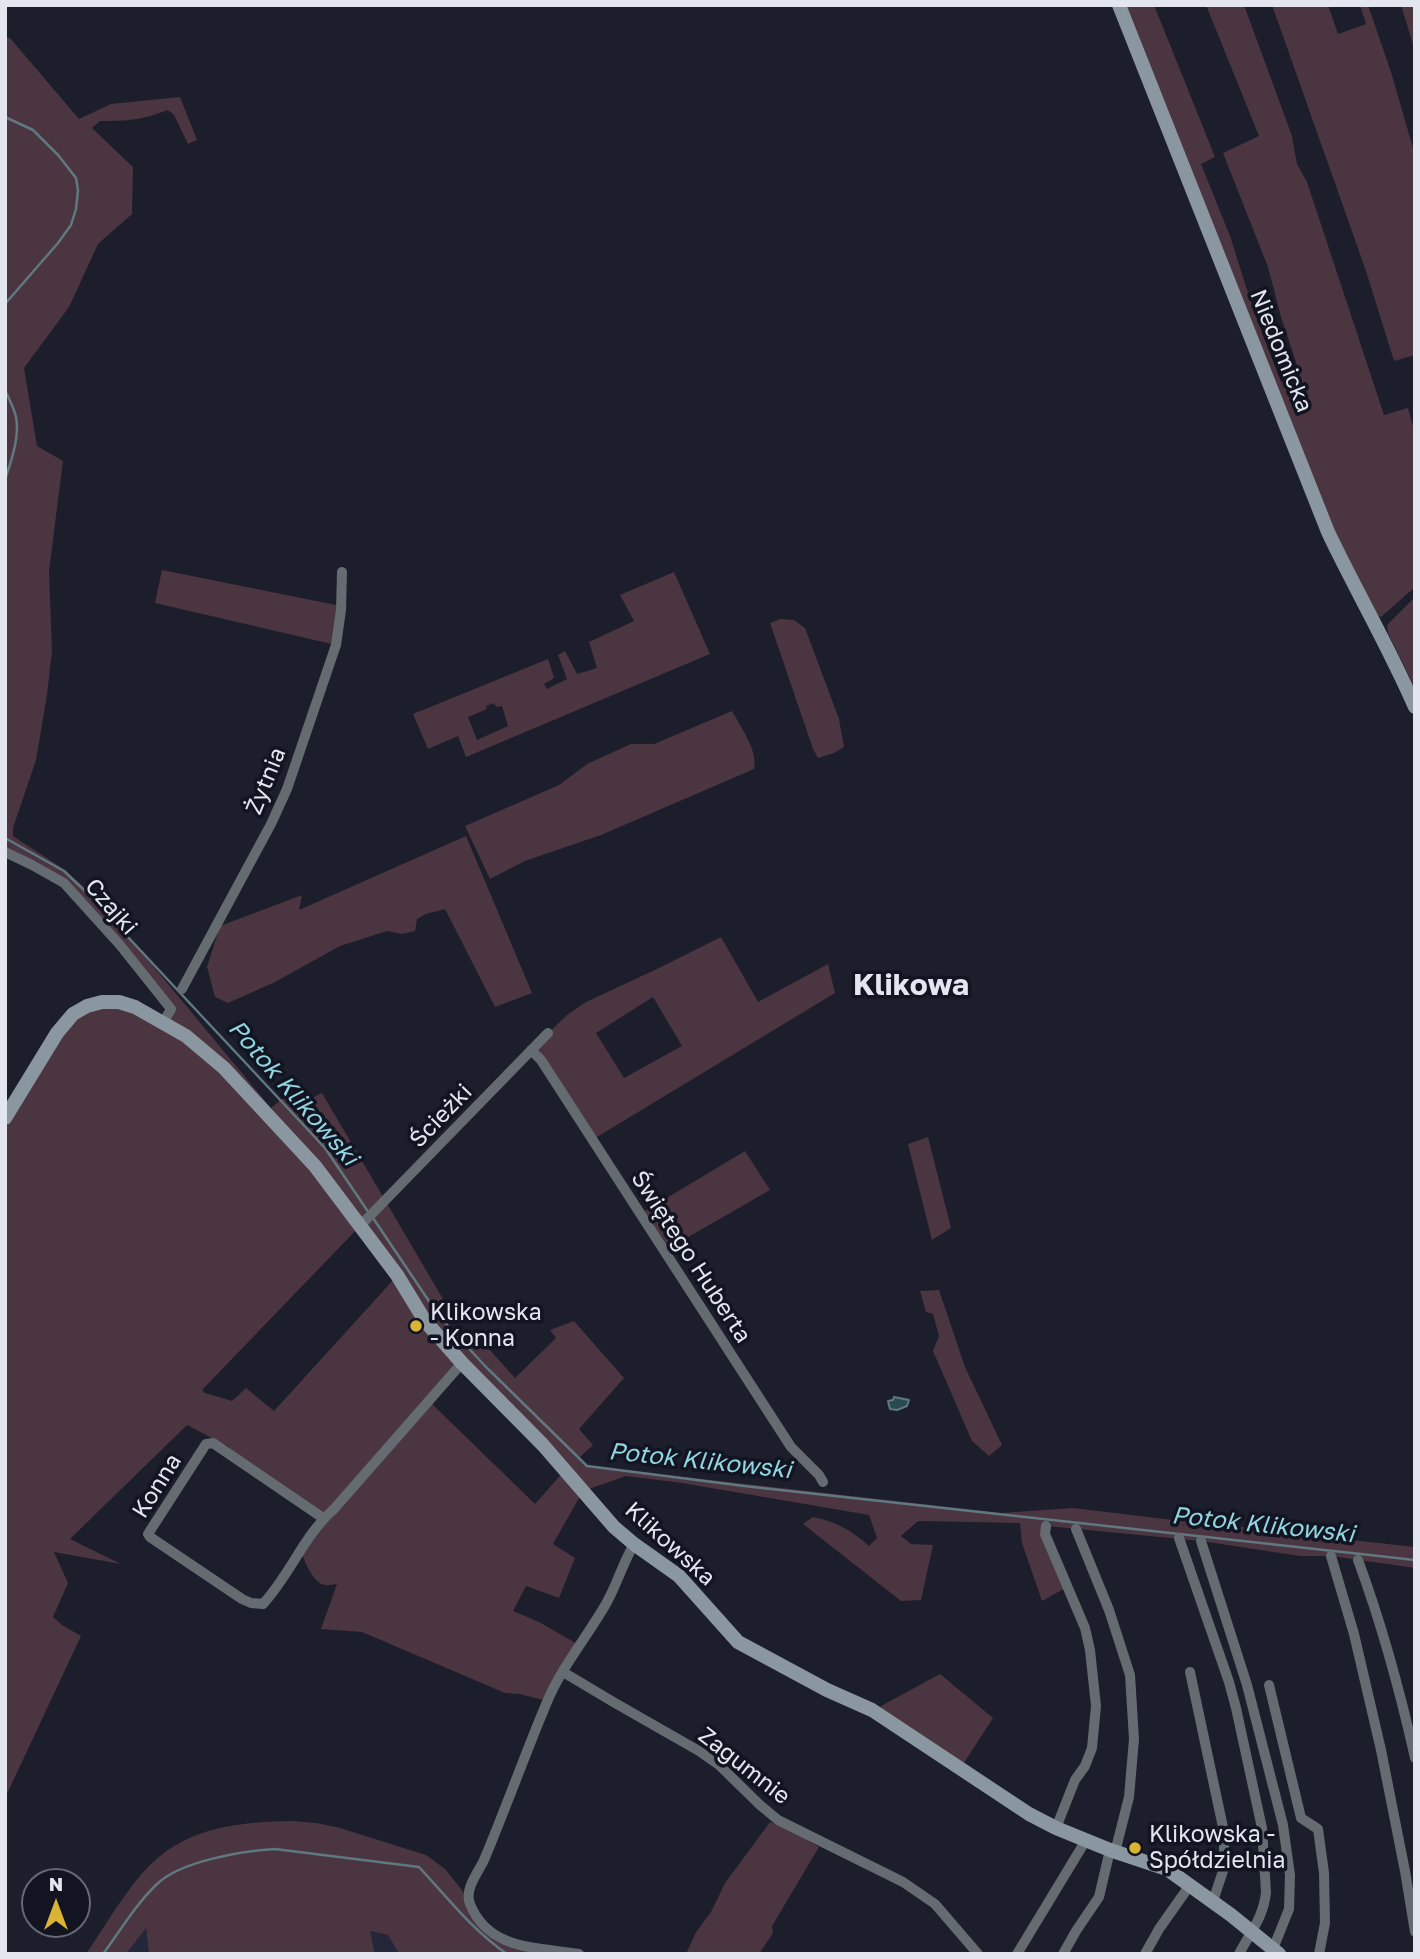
<!DOCTYPE html>
<html>
<head>
<meta charset="utf-8">
<style>
	body { margin:0 }
	#map { position:relative; width:1420px; height:1959px; overflow:hidden; background:#1c1e2c; font-family:"Golos Text",sans-serif }
	canvas { display:block }
	.frame { position:absolute; inset:0; border:7px solid #e3e5ef; pointer-events:none }
	.north { position:absolute; left:21px; top:1868px; width:70px; height:70px; box-sizing:border-box; background:#131422; border:2px solid #666874; border-radius:50%; rotate:0deg; font-size:19px; font-weight:700; line-height:28px; text-align:center; color:#e3e5ef }
	.north::after { content:''; display:block; margin:auto; width:24px; height:32px; background:#d9b334; clip-path:polygon(50% 0,100% 100%,50% 72%,0 100%) }
</style>
</head>
<body>
<div id="map">
<canvas width="1420" height="1959"></canvas>
<div class="frame"></div>
<div class="north">N</div>
</div>
<script>
const context = document.querySelector('canvas').getContext('2d');
context.lineJoin = 'round';
function paint(path, color) { context.fillStyle = color; context.fill(path, 'evenodd'); }
function stroke(path, color, width, dash) { context.strokeStyle = color; context.lineWidth = width; context.lineCap = dash ? 'butt' : 'round'; context.setLineDash(dash || []); context.stroke(path); }
function write(font, color, halo, rows, align = 'center') {
  context.font = font + ' "Golos Text",sans-serif'; context.lineWidth = 7; context.setLineDash([]); context.textBaseline = 'middle'; context.strokeStyle = halo; context.fillStyle = color; for (const [text, x, y, turn = 0] of rows) {
    context.save(); context.translate(x, y); context.rotate((+turn || 0) * Math.PI / 180); context.textAlign = isNaN(turn) ? turn : align; if (halo) context.strokeText(text, 0, 0); context.fillText(text, 0, 0); context.restore();
  }
}
paint(new Path2D(`
	M146 1927 149 1954H126Z
	M370 1931 388 1935 399 1954H375Z`), '#24263a');
paint(new Path2D(`
	M1125 5H1154L1215 157 1201 164 1230 236 1254 312 1281 382 1300 374 1281 317 1268 267 1223 153 1259 136 1206 5H1244L1292 136 1297 164 1307 182 1384 415 1408 408 1415 433V587L1381 617 1377 615 1334 530Z
	M1272 5H1328L1338 34 1366 24 1360 5H1368L1391 72 1415 155V355L1394 361 1366 271Z
	M1401 5H1415V51Z
	M5 37 10 38 79 119 111 104 180 97 197 140 188 144 174 115 168 110C141 120 129 121 100 121L92 128 133 167 132 214 98 244 69 307 24 368 37 446 63 461 49 571 52 651 47 695 36 760 13 828V836L65 870 87 890 129 937 271 1108 292 1091 302 1103 322 1093 443 1299 433 1308 460 1339 472 1330 515 1378 556 1338 550 1330 574 1321 624 1378 579 1429 593 1445 579 1458 587 1466 1001 1513 1073 1508 1223 1526 1309 1531 1342 1539 1415 1547V1568L1331 1556H1300L1201 1541 1047 1526 1067 1587 1042 1601 1022 1543 1020 1523 918 1521 901 1536 911 1544 933 1545 921 1600 901 1601 803 1524 813 1517C837 1522 851 1530 869 1546L877 1538 869 1515 682 1483 626 1476 583 1491 553 1544 575 1558 559 1598 526 1586 513 1611 539 1622 579 1645 547 1701 520 1694 505 1693 362 1632 321 1629 337 1584C333 1584 329 1586 325 1585 313 1583 305 1562 301 1552L322 1518 231 1456 229 1447 187 1425 70 1539 121 1564 54 1552 68 1583 53 1617 62 1625 81 1636 5 1798V1130L38 1069 74 1017 102 1002 163 1023 171 1009 75 893 5 852ZM360 1226 395 1278 274 1411 246 1388 232 1401 205 1393 202 1390ZM463 1363 565 1470 535 1504 429 1401Z
	M162 570 341 606 336 645 155 603Z
	M674 572 710 654 466 757 458 736 428 749 413 714 548 659 554 678 544 684 547 689 567 679 558 655 565 651 577 674 597 668 589 642 634 621 620 595ZM494 703 496 707 502 706 508 726 477 740 468 717 487 709 486 706Z
	M1415 597V688L1388 633 1387 625Z
	M780 619 794 620 805 628 839 719 844 747 834 753 818 758 813 749 770 623Z
	M732 711C741 728 758 750 754 769L601 835 525 861 490 879 465 826 559 785 587 764 631 744H654Z
	M466 836 532 993 495 1007 445 909 426 914 417 919 415 931 402 934 387 931 340 946 275 982 228 1003 215 997 207 967 220 926 302 895 299 910Z
	M721 937 758 1002 828 964 835 993 592 1140 531 1050 567 1015 586 1002 659 968ZM653 997 682 1046 624 1078 596 1033Z
	M928 1137 951 1228 932 1240 908 1144Z
	M745 1151 770 1190 664 1251 640 1214Z
	M939 1290 965 1367 1002 1445 989 1456 972 1441 933 1351 939 1336 933 1314 926 1312 920 1291Z
	M940 1674 993 1718 960 1769 880 1715 881 1706Z
	M293 1821 316 1823 340 1828 426 1855 445 1869 462 1890 474 1911 498 1937 579 1954H399L388 1935 370 1931 375 1954H149L146 1928 126 1954H86C106 1925 128 1886 152 1863 191 1826 242 1822 293 1821Z
	M770 1822 793 1831 819 1847 772 1926 773 1933 759 1954H686L696 1932 711 1912 725 1883Z`), '#4b3540');
const water = new Path2D(`
	M894 1397 909 1400 907 1406 897 1410 890 1409 888 1401 893 1400Z`);
paint(water, '#284a50');
stroke(water, '#607880', 2);
stroke(new Path2D(`
	M5 117 33 130 58 155 76 178 78 190 76 209 71 225 58 243 5 304
	M5 390C9 399 14 408 16 417 20 437 11 461 5 480
	M5 838 64 871 85 891 325 1148 369 1213
	M373 1218 439 1316 485 1366 587 1466 744 1486 1415 1560
	M103 1954C120 1931 136 1904 157 1884 181 1861 242 1851 275 1849L419 1867C446 1896 473 1931 507 1954`), '#607880', 2.5);
stroke(new Path2D(`
	M5 852 32 865 64 883 120 945 171 1009 163 1023
	M182 989 271 824 287 789 336 645 341 610 342 572
	M531 1050 541 1060 791 1447 819 1475 823 1482
	M360 1226 548 1033
	M323 1518 213 1443 206 1444 148 1534 150 1537 242 1599 251 1603 263 1604C290 1575 304 1535 334 1509L462 1363
	M1046 1526 1045 1534 1085 1628 1090 1650 1096 1706 1092 1748 1085 1766 1075 1780 1056 1828
	M1076 1529 1109 1610 1130 1675 1134 1739 1129 1797 1115 1852
	M1179 1538 1229 1682 1236 1708 1262 1828 1266 1892C1264 1916 1250 1933 1239 1954
	M1201 1541 1247 1685 1283 1825 1290 1875 1289 1909 1273 1949
	M1331 1556 1354 1634 1381 1750 1405 1871 1415 1932
	M1358 1560C1382 1625 1400 1691 1415 1758
	M563 1672 615 1703 699 1751 719 1765 760 1805 778 1820 903 1882 935 1904 978 1954
	M1190 1672 1224 1832V1868L1213 1901
	M1269 1685 1301 1818 1318 1829 1324 1873 1325 1923 1319 1954
	M579 1954C538 1947 489 1951 470 1904 464 1889 478 1873 484 1860 506 1808 525 1754 547 1702 562 1666 588 1636 607 1602 617 1584 623 1563 634 1544
	M1017 1954 1086 1840
	M1063 1954 1076 1931 1099 1897 1110 1850
	M1145 1954 1159 1929 1190 1885`), '#646b71', 10);
stroke(new Path2D(`
	M1119 5 1328 532C1356 591 1389 647 1415 707
	M5 1118 57 1033 73 1014 87 1006 102 1002H119L135 1007 186 1036 224 1068 315 1166 397 1275 425 1321 462 1363 543 1445 614 1527 634 1544 679 1576 738 1642 827 1690 872 1710 1029 1814 1056 1828 1110 1850 1167 1869 1231 1915 1279 1954`), '#8b97a0', 14);
for (const [x, y, r, color] of [
	[416,1326,7,"#d9b334"],
	[1135,1848,7,"#d9b334"]
]) { const dot = new Path2D(); dot.arc(x, y, r, 0, 2 * Math.PI); context.fillStyle = color; context.fill(dot); stroke(dot, '#131422', 2.5); }
write('23px', '#e3e5ef', '#131422', [
	["Niedomicka",1281,351,68],
	["Żytnia",266,781,-68],
	["Czajki",111,907,49],
	["Ścieżki",441,1116,-46],
	["Świętego Huberta",691,1257,57],
	["Konna",157,1486,-58],
	["Klikowska",670,1544,42],
	["Zagumnie",744,1766,38]
]);
write('23px', '#e3e5ef', '#131422', [
	["Klikowska",430,1313],
	["- Konna",430,1339],
	["Klikowska -",1149,1835],
	["Spółdzielnia",1149,1861]
], 'left');
write('italic 24px', '#90d6e1', '#131422', [
	["Potok Klikowski",293,1093,49],
	["Potok Klikowski",700,1461,6],
	["Potok Klikowski",1263,1525,6]
]);
write('bold 30px', '#e3e5ef', '#131422', [
	["Klikowa",911,985]
]);
</script>
</body>
</html>
